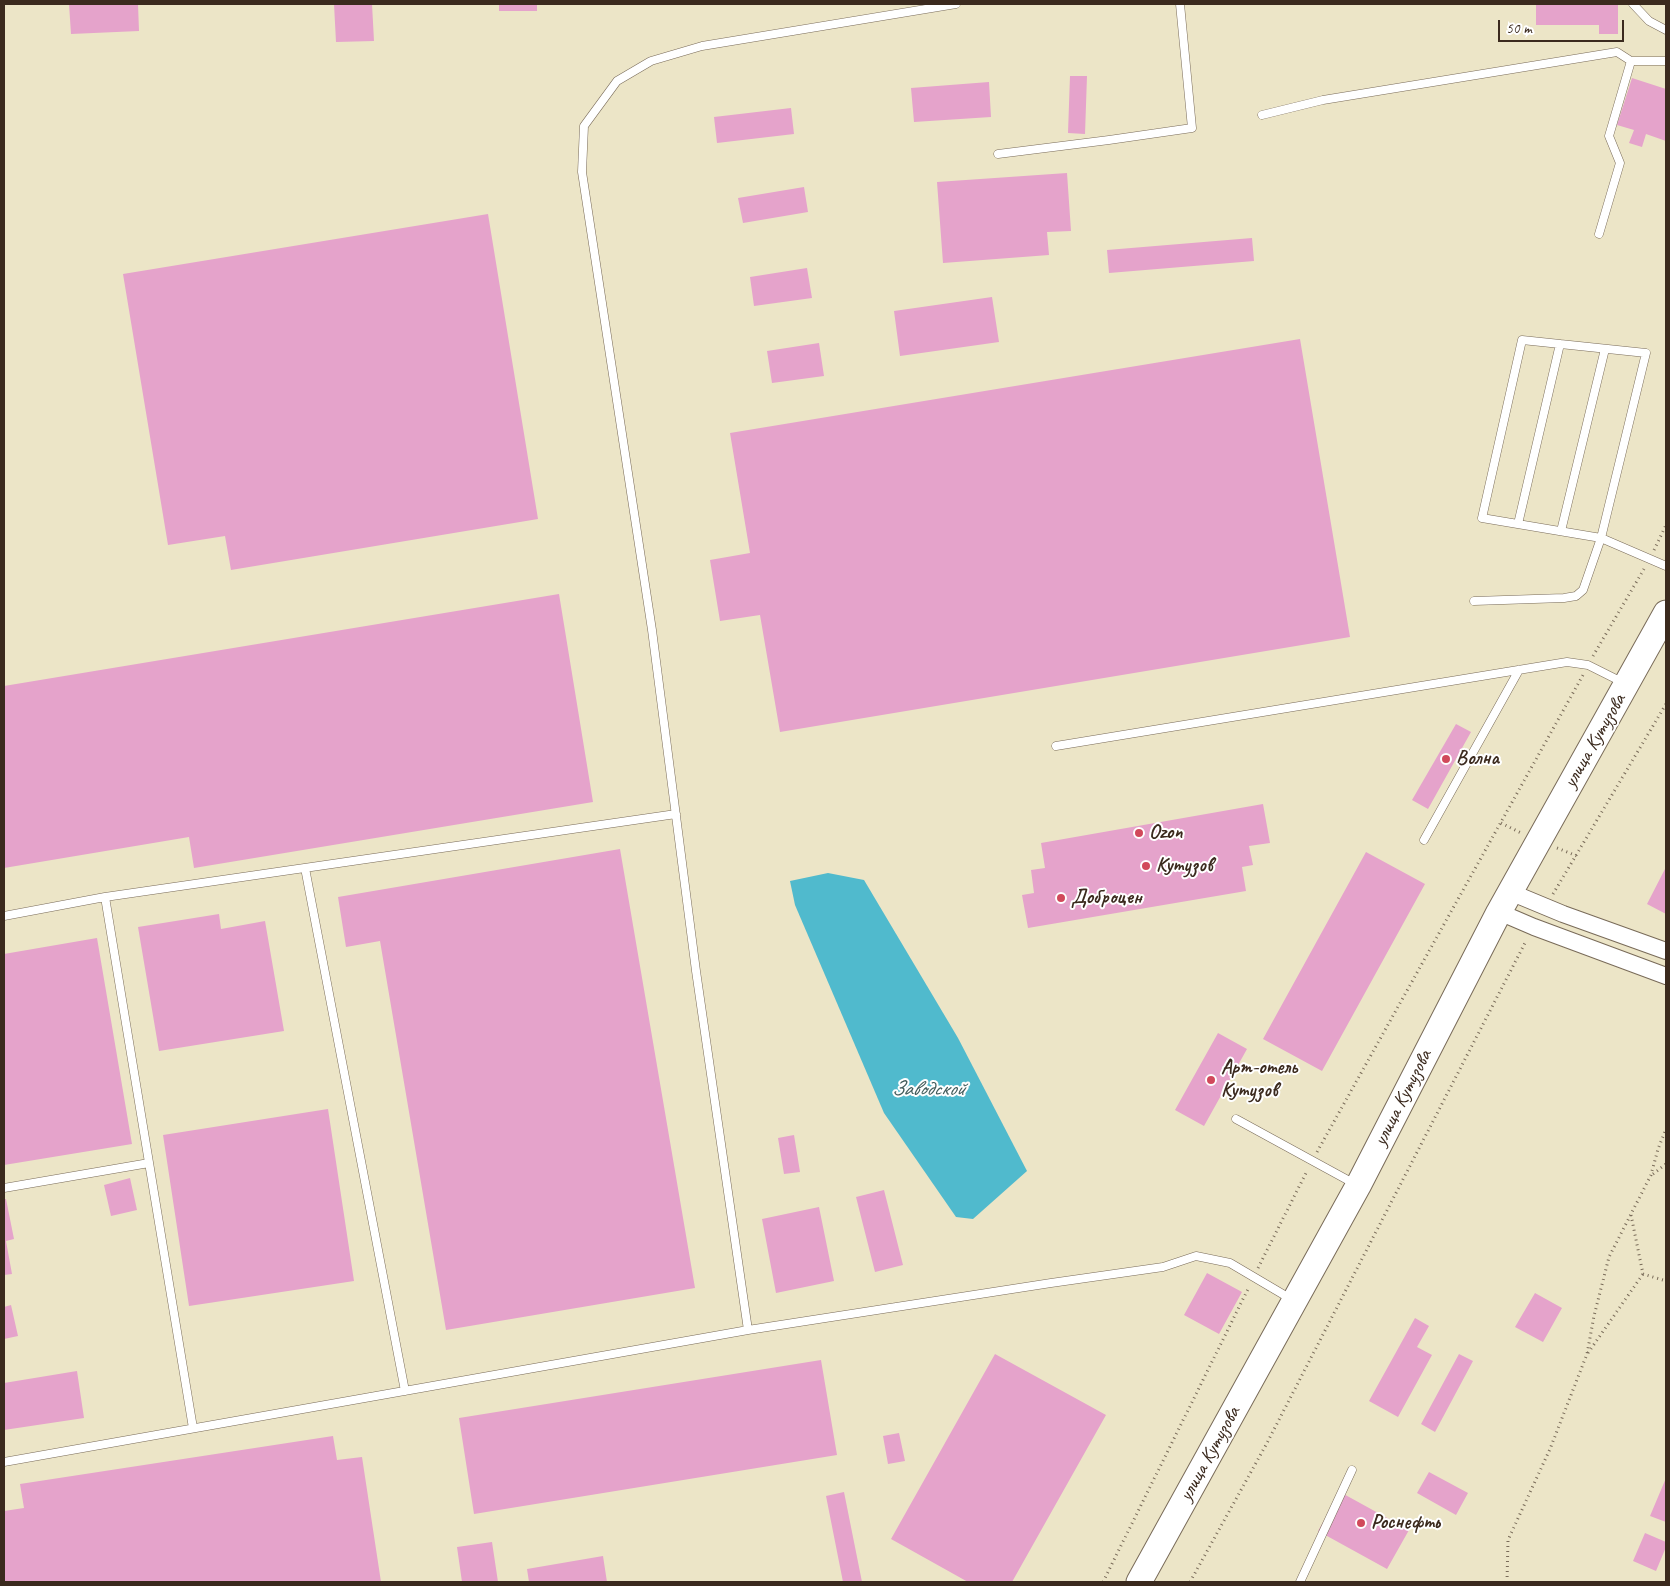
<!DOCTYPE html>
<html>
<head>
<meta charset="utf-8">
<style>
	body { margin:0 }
	#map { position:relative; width:1670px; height:1586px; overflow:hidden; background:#ece5c7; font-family:Caveat,sans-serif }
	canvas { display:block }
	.frame { position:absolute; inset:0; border:5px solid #3b2a1e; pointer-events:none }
	.scale { position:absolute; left:1498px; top:20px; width:126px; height:22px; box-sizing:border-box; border:2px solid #3b2a1e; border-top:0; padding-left:6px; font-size:15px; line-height:18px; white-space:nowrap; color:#3b2a1e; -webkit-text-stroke:4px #fff; paint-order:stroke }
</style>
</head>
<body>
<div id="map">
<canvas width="1670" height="1586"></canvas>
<div class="frame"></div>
<div class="scale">50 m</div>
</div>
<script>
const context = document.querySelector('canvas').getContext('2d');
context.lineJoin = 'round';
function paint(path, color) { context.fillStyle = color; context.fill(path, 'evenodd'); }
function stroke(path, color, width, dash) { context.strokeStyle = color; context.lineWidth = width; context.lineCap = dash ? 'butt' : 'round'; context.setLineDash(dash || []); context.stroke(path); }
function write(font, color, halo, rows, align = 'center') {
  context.font = font + ' Caveat,sans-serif'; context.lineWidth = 4; context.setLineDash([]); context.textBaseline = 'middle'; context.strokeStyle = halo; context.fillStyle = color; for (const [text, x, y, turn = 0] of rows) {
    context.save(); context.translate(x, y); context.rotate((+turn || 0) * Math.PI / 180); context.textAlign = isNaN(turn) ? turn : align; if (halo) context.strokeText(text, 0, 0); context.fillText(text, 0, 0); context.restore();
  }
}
paint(new Path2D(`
	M828 873 864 880 958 1038 1027 1171 973 1219 956 1217 884 1113 795 905 790 881Z`), '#50bacd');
paint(new Path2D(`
	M69 4H138L139 31 71 34Z
	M334 4H372L374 41 336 42Z
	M499 4H537V11H499Z
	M1536 5H1618V34H1599V25H1536Z
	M1070 76H1087L1085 134 1068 133Z
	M1632 78 1666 89V141L1646 134 1642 147 1629 143 1634 130 1617 125Z
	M989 82 991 117 914 122 911 88Z
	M791 108 794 134 717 143 714 117Z
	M1067 173 1071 231 1047 232 1049 255 943 263 937 182Z
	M804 187 808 212 743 223 738 198Z
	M488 214 538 519 231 570 225 536 168 545 123 274Z
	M1252 238 1254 261 1109 273 1107 250Z
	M807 268 812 298 754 306 750 277Z
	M992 297 999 342 900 356 894 311Z
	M1300 339 1350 637 780 732 760 615 720 621 710 560 750 553 730 433Z
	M819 343 824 376 772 383 767 351Z
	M559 594 593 802 194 868 189 837 4 868V686Z
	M1456 724 1471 732 1428 809 1412 800Z
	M1263 804 1270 843 1249 846 1253 865 1242 867 1246 891 1028 928 1022 895 1034 893 1031 870 1045 868 1041 843Z
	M620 849 695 1288 446 1330 380 941 346 947 338 897Z
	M1366 852 1425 884 1322 1071 1263 1039Z
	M1666 867V914L1647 904Z
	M219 914 221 929 265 921 284 1031 159 1051 138 927Z
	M97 938 132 1144 4 1165V954Z
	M1218 1033 1247 1049 1204 1126 1175 1110Z
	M328 1109 354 1281 189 1306 163 1135Z
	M794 1135 800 1172 784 1174 778 1138Z
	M130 1178 137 1210 111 1216 104 1185Z
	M884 1190 903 1265 875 1272 856 1197Z
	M4 1199H6L14 1239 6 1241 12 1274 4 1275Z
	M819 1207 834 1281 776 1293 762 1219Z
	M1207 1273 1242 1292 1219 1334 1184 1315Z
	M1535 1293 1562 1308 1543 1342 1515 1327Z
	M11 1305 18 1336 4 1339V1307Z
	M1415 1318 1429 1326 1417 1347 1432 1355 1398 1417 1369 1401Z
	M995 1354 1106 1415 1012 1582H968L891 1539Z
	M1459 1354 1473 1361 1435 1432 1421 1424Z
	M821 1360 837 1455 474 1514 459 1418Z
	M77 1371 84 1418 4 1430V1383Z
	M899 1433 905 1461 888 1464 883 1436Z
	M333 1436 337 1460 362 1457 381 1582H4V1511L24 1508 20 1484Z
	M1429 1472 1468 1493 1456 1515 1417 1493Z
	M1666 1478V1522L1650 1516Z
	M844 1492 862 1582H843L826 1496Z
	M1340 1492 1409 1530 1387 1569 1318 1531Z
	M1645 1533 1666 1542V1547L1656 1571 1633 1561Z
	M492 1542 498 1582H462L457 1547Z
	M603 1556 607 1582H529L527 1569Z`), '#e5a3cb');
const service = new Path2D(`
	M956 4 702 46 651 61 617 81 584 126 582 172 652 630 696 971 748 1330 1051 1283 1163 1267 1196 1256 1230 1263 1291 1299
	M1633 4 1649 21 1666 30
	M1262 115 1323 100 1617 52 1631 61H1666
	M998 154 1109 140 1192 128 1180 4
	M1599 234 1620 163 1609 136 1631 61
	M1518 524 1560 344
	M1561 531 1605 349
	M1474 601 1564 598 1576 596 1583 590 1601 538 1646 353 1522 340 1482 518 1601 538 1666 566
	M1056 746 1567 662 1588 665 1624 683
	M1424 840 1519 670
	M305 868 405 1391
	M4 916 105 897
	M1236 1119 1355 1184
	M4 1188 149 1163
	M193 1428 105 897 676 814
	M4 1462 748 1330
	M1300 1582 1352 1470`);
const minor = new Path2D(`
	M1510 892 1563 914 1666 951
	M1499 912 1534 927 1666 976`);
const primary = new Path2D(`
	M1139 1582 1358 1186 1499 912 1666 613`);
stroke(service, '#796b59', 9);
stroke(minor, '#796b59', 18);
stroke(primary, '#796b59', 27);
stroke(new Path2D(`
	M1654 550 1666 525
	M1593 656 1644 569
	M1501 823 1521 833
	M1557 848 1577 856
	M1553 894 1666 704
	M1317 1152 1583 675
	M1653 1174 1666 1164
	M1631 1215 1643 1274 1666 1281
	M1258 1268 1307 1171
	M1588 1353 1643 1274
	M1103 1582 1249 1287
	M1190 1582 1267 1443 1526 941
	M1507 1582 1508 1540 1550 1449 1587 1354 1594 1316 1609 1257 1651 1175 1658 1149 1666 1129`), '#796b59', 3, [1, 4]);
stroke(service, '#fff', 8);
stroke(minor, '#fff', 16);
stroke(primary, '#fff', 25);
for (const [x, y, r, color] of [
	[1446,759,5,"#d1495b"],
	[1139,833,5,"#d1495b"],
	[1146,866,5,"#d1495b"],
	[1061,898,5,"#d1495b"],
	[1211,1080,5,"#d1495b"],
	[1361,1523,5,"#d1495b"]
]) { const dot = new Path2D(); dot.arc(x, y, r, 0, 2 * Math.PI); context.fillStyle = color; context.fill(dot); stroke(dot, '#fff', 2); }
write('20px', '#3b2a1e', '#fff', [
	["улица Кутузова",1595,741,-60],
	["улица Кутузова",1403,1098,-63],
	["улица Кутузова",1210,1454,-61]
]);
write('bold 20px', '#3b2a1e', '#fff', [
	["Волна",1456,759],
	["Ozon",1149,833],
	["Кутузов",1156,866],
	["Доброцен",1071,898],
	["Арт-отель",1221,1068],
	["Кутузов",1221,1091],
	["Роснефть",1371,1523]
], 'left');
write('italic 21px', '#425c5b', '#fff', [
	["Заводской",928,1089]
]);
</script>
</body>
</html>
